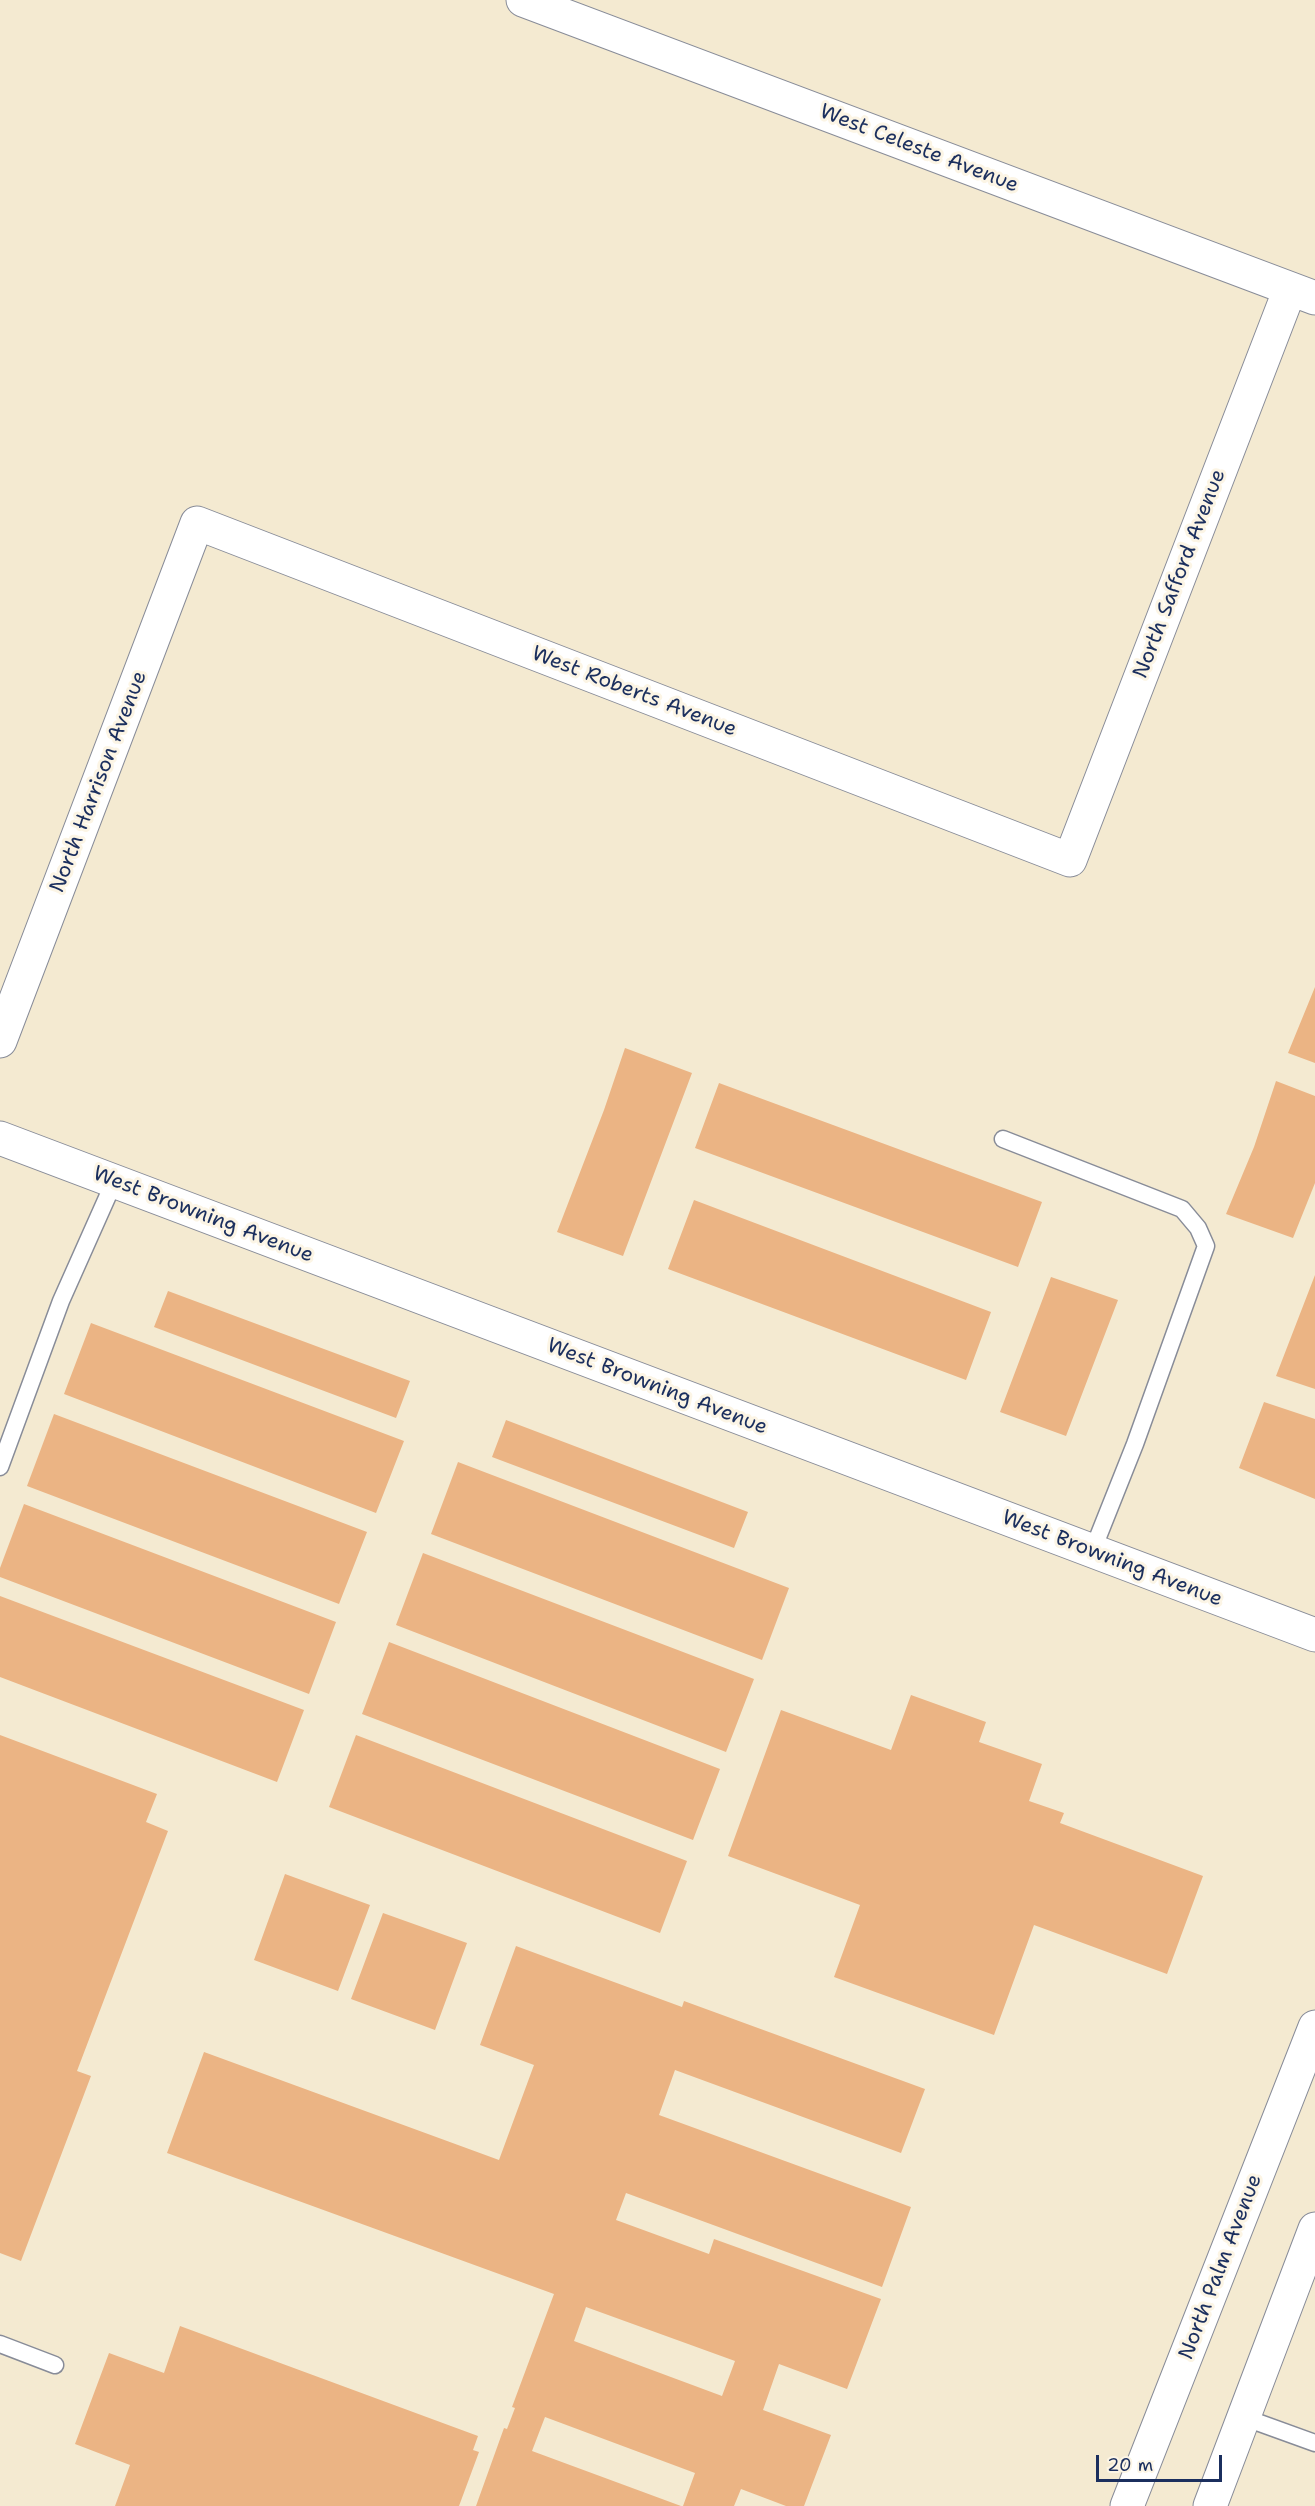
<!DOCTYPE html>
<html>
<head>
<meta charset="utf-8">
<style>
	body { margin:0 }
	#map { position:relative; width:1315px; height:2506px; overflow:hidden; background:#f4ead1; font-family:"Shantell Sans",sans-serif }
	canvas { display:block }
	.scale { position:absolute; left:1096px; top:2455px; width:126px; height:27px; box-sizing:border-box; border:3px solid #1b2f5e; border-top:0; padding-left:8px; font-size:18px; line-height:21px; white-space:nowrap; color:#1b2f5e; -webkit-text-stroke:4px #fcf5e5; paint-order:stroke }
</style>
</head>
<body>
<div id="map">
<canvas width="1315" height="2506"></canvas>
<div class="scale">20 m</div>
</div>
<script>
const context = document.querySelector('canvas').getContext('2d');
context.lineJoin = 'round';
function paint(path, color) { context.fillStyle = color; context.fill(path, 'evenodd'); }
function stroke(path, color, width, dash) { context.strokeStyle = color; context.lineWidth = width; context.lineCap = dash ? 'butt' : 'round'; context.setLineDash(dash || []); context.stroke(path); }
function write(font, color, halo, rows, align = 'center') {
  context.font = font + ' "Shantell Sans",sans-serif'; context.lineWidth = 6; context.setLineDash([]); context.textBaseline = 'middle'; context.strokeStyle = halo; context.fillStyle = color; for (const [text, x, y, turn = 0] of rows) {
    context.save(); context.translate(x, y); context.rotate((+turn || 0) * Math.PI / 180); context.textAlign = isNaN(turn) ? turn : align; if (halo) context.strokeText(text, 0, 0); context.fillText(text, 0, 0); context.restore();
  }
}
paint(new Path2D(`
	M1315 987V1063L1288 1053Z
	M625 1048 692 1073 623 1256 557 1232 604 1110Z
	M1276 1081 1315 1096V1183L1293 1238 1226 1214 1254 1147Z
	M719 1083 1042 1202 1018 1267 695 1148Z
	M694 1200 991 1312 966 1380 668 1269Z
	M1315 1275V1389L1276 1376Z
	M1051 1277 1118 1300 1066 1436 1000 1412Z
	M168 1291 410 1381 396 1418 154 1327Z
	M91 1323 404 1441 376 1513 64 1394Z
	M1264 1402 1315 1419V1499L1239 1468Z
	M54 1414 367 1532 339 1604 27 1486Z
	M506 1420 748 1512 734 1548 492 1457Z
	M458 1462 789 1588 762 1660 431 1534Z
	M24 1504 336 1622 309 1694 0 1577V1568Z
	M423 1553 754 1679 726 1752 396 1625Z
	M0 1596 304 1710 277 1782 0 1677Z
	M389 1642 720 1769 693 1840 362 1714Z
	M911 1695 986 1722 979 1742 1042 1764 1029 1801 1064 1813 1060 1823 1203 1876 1167 1974 1034 1925 994 2035 834 1977 860 1905 728 1856 781 1710 891 1750Z
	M0 1735 157 1794 146 1822 168 1831 77 2071 91 2076 21 2261 0 2253Z
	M356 1735 687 1861 660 1933 329 1807Z
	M285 1874 370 1905 338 1991 254 1960Z
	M383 1913 467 1943 435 2030 351 1999Z
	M516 1946 682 2007 684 2001 925 2089 901 2153 675 2070 659 2115 911 2207 882 2287 626 2193 616 2220 709 2254 714 2239 881 2299 847 2389 779 2364 763 2410 831 2435 804 2506H786L741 2489 734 2506H683L695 2473 545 2417 532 2451 681 2506H476L504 2428 507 2429 515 2408 512 2407 554 2294 167 2153 204 2052 499 2160 534 2065 480 2045ZM586 2307 735 2361 722 2396 574 2341Z
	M180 2326 478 2436 473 2450 479 2452 459 2506H115L130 2465 75 2444 109 2353 164 2373Z`), '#ebb484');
const service = new Path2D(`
	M1003 1139 1182 1209 1198 1228 1206 1246 1135 1444 1092 1552
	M0 1467 61 1301 114 1182
	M0 2344 55 2365
	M1243 2417 1315 2443`);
const minor = new Path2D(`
	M523 0 1315 298
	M0 1041 197 523 1070 860 1290 289
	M0 1138 1315 1635`);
const primary = new Path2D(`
	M1127 2506 1315 2027
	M1210 2506 1315 2229`);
stroke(service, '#888c98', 19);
stroke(minor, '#888c98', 35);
stroke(primary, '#888c98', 35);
stroke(service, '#fff', 16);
stroke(minor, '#fff', 33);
stroke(primary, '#fff', 33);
write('21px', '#1b2f5e', '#fcf5e5', [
	["West Celeste Avenue",919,149,21],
	["North Safford Avenue",1180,574,-69],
	["West Roberts Avenue",634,692,21],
	["North Harrison Avenue",99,782,-69],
	["West Browning Avenue",203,1215,21],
	["West Browning Avenue",657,1387,21],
	["West Browning Avenue",1112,1559,21],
	["North Palm Avenue",1221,2267,-69]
]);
</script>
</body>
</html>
